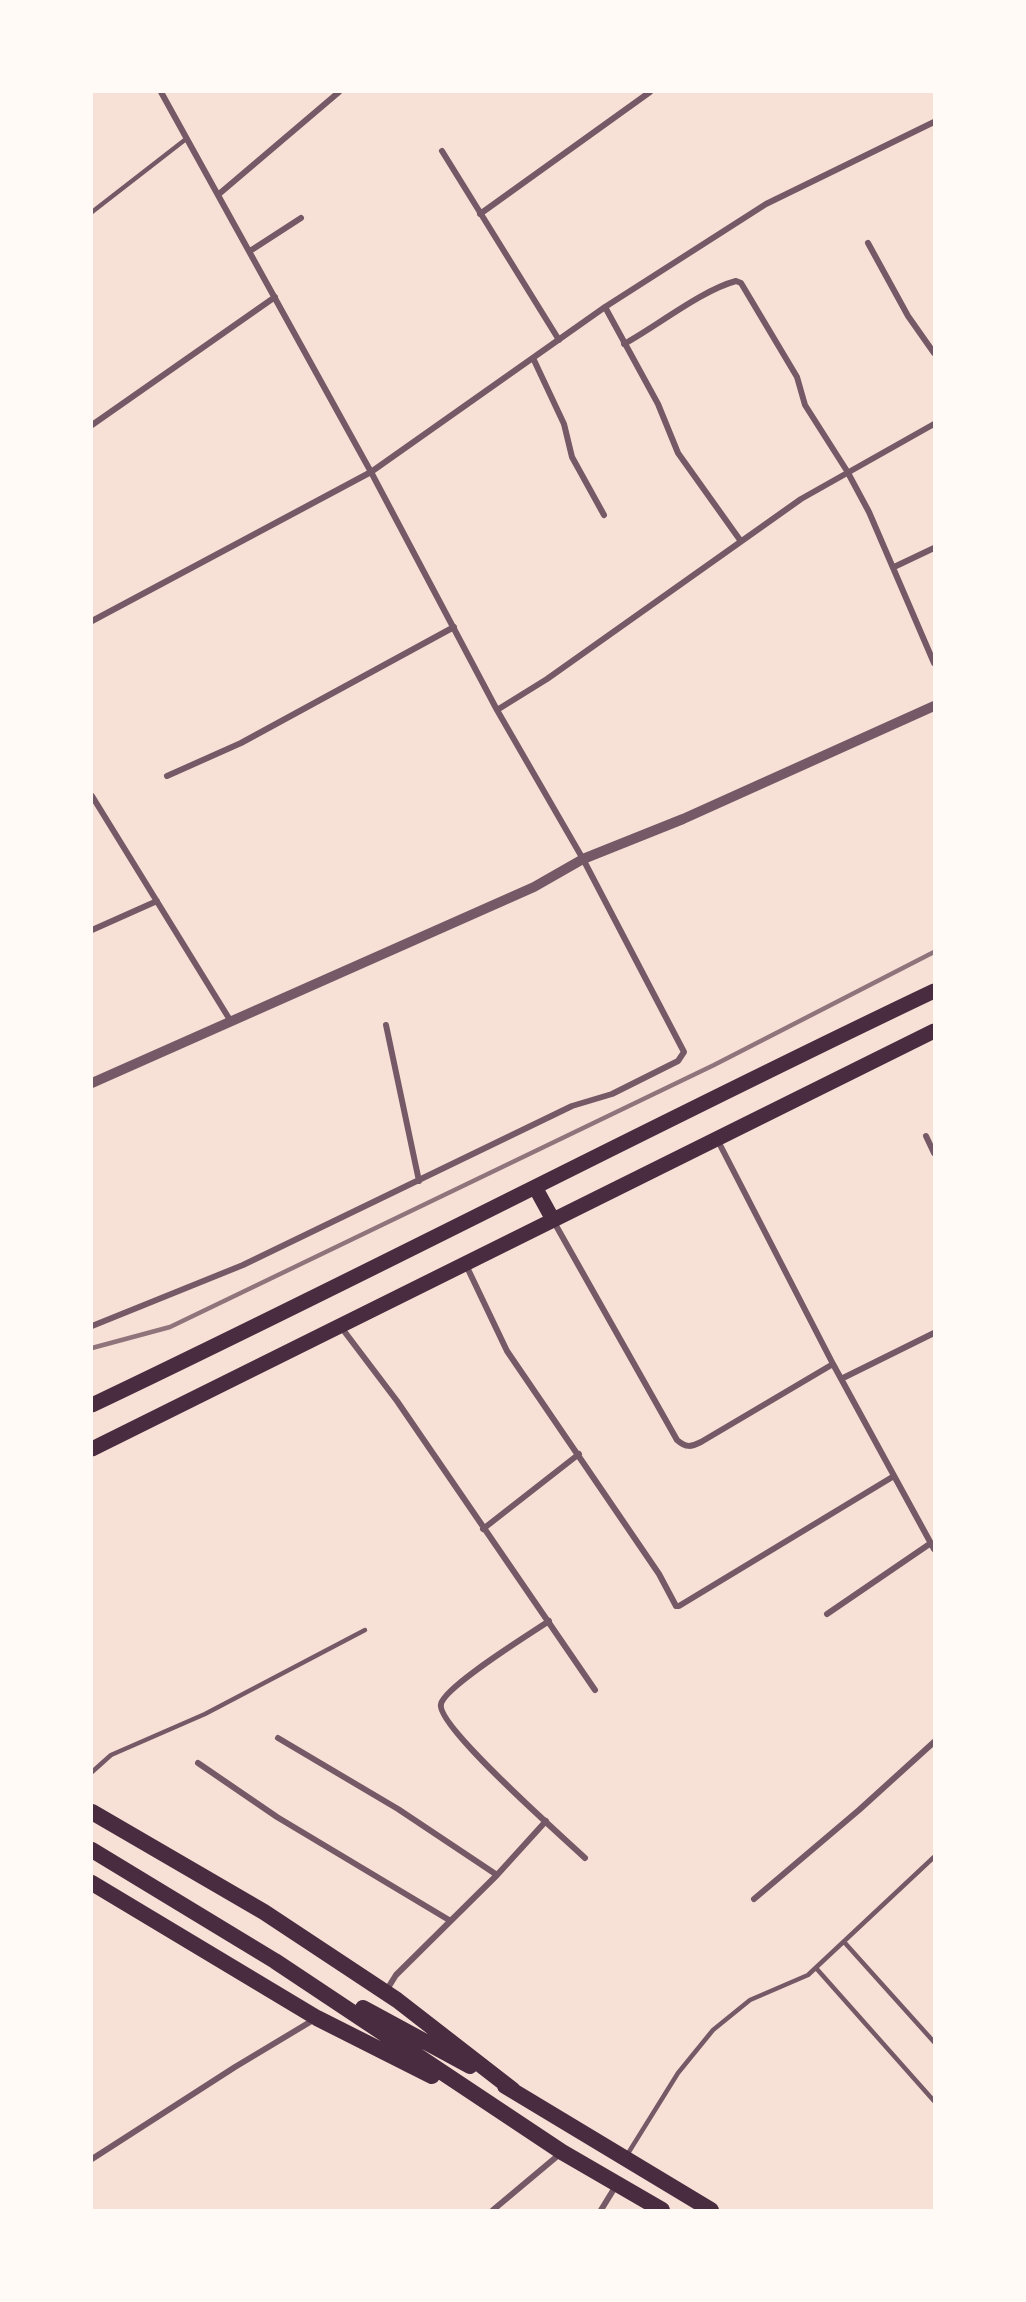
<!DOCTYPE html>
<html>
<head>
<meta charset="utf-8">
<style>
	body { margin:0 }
	#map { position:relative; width:1026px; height:2302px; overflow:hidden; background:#f7e1d7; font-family:Overpass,sans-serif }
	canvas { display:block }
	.frame { position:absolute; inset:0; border:93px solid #fffaf5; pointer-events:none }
</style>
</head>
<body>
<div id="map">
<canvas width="1026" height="2302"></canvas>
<div class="frame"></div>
</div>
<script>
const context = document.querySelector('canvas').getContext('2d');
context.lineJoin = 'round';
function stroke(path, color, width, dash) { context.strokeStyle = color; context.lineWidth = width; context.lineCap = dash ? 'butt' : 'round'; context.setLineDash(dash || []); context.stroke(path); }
stroke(new Path2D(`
	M92 212 186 139
	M92 1772 111 1755 205 1714 365 1630
	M845 1943 934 2042
	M816 1968 934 2101
	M627 2155 678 2073 713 2030 750 2000 808 1975 934 1857`), '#755966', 4.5);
stroke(new Path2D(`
	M442 151 559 340
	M219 194 339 92
	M480 214 650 92
	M868 243 908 316 934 353
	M250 251 301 218
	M605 307 658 404 678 453 740 540
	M624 344C657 326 702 290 736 281L741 283 797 377 805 405 847 471 869 512 934 663
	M533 358 564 424 572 457 604 515
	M92 425 275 297
	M894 567 934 548
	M92 621 371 472 605 307 766 204 934 122
	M497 710 547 679 801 499 934 424
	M167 776 241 743 454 627
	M92 796 230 1020
	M92 930 157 901
	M386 1025 419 1181
	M926 1136 934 1153
	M717 1139 833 1364 934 1549
	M554 1222 677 1440C686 1448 691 1447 701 1442L833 1364
	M466 1265 507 1351 659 1574 676 1606H679L894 1476
	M92 1326 243 1265 572 1106 612 1094 678 1061 684 1052 583 859 497 710 371 472 161 92
	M341 1327 397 1401 595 1690
	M841 1379 934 1333
	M483 1529 579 1454
	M827 1614 931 1543
	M549 1621C530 1634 445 1686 441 1704 435 1725 564 1838 585 1858
	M278 1738 398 1809 497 1875
	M198 1763 277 1817 449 1920
	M754 1899 859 1810 934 1742
	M386 1991 396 1975 497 1875 546 1821
	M92 2159 235 2067 315 2019
	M493 2210 561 2153
	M601 2210 617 2184`), '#755966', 6);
stroke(new Path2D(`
	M92 1083 534 887 583 859 683 819 934 706`), '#755966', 10);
stroke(new Path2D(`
	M535 1187 552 1218
	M92 1405C374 1271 652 1125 934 991
	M92 1449 934 1031`), '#4a2c40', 15);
stroke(new Path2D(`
	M92 1812 264 1912 397 2000 513 2090
	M92 1850 275 1961 562 2152 662 2210
	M92 1883 317 2018 432 2076
	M363 2008 470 2066
	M505 2086 711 2210`), '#4a2c40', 16);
stroke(new Path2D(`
	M92 1348 170 1327 714 1065 934 952`), '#8f747c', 4.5);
</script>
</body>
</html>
